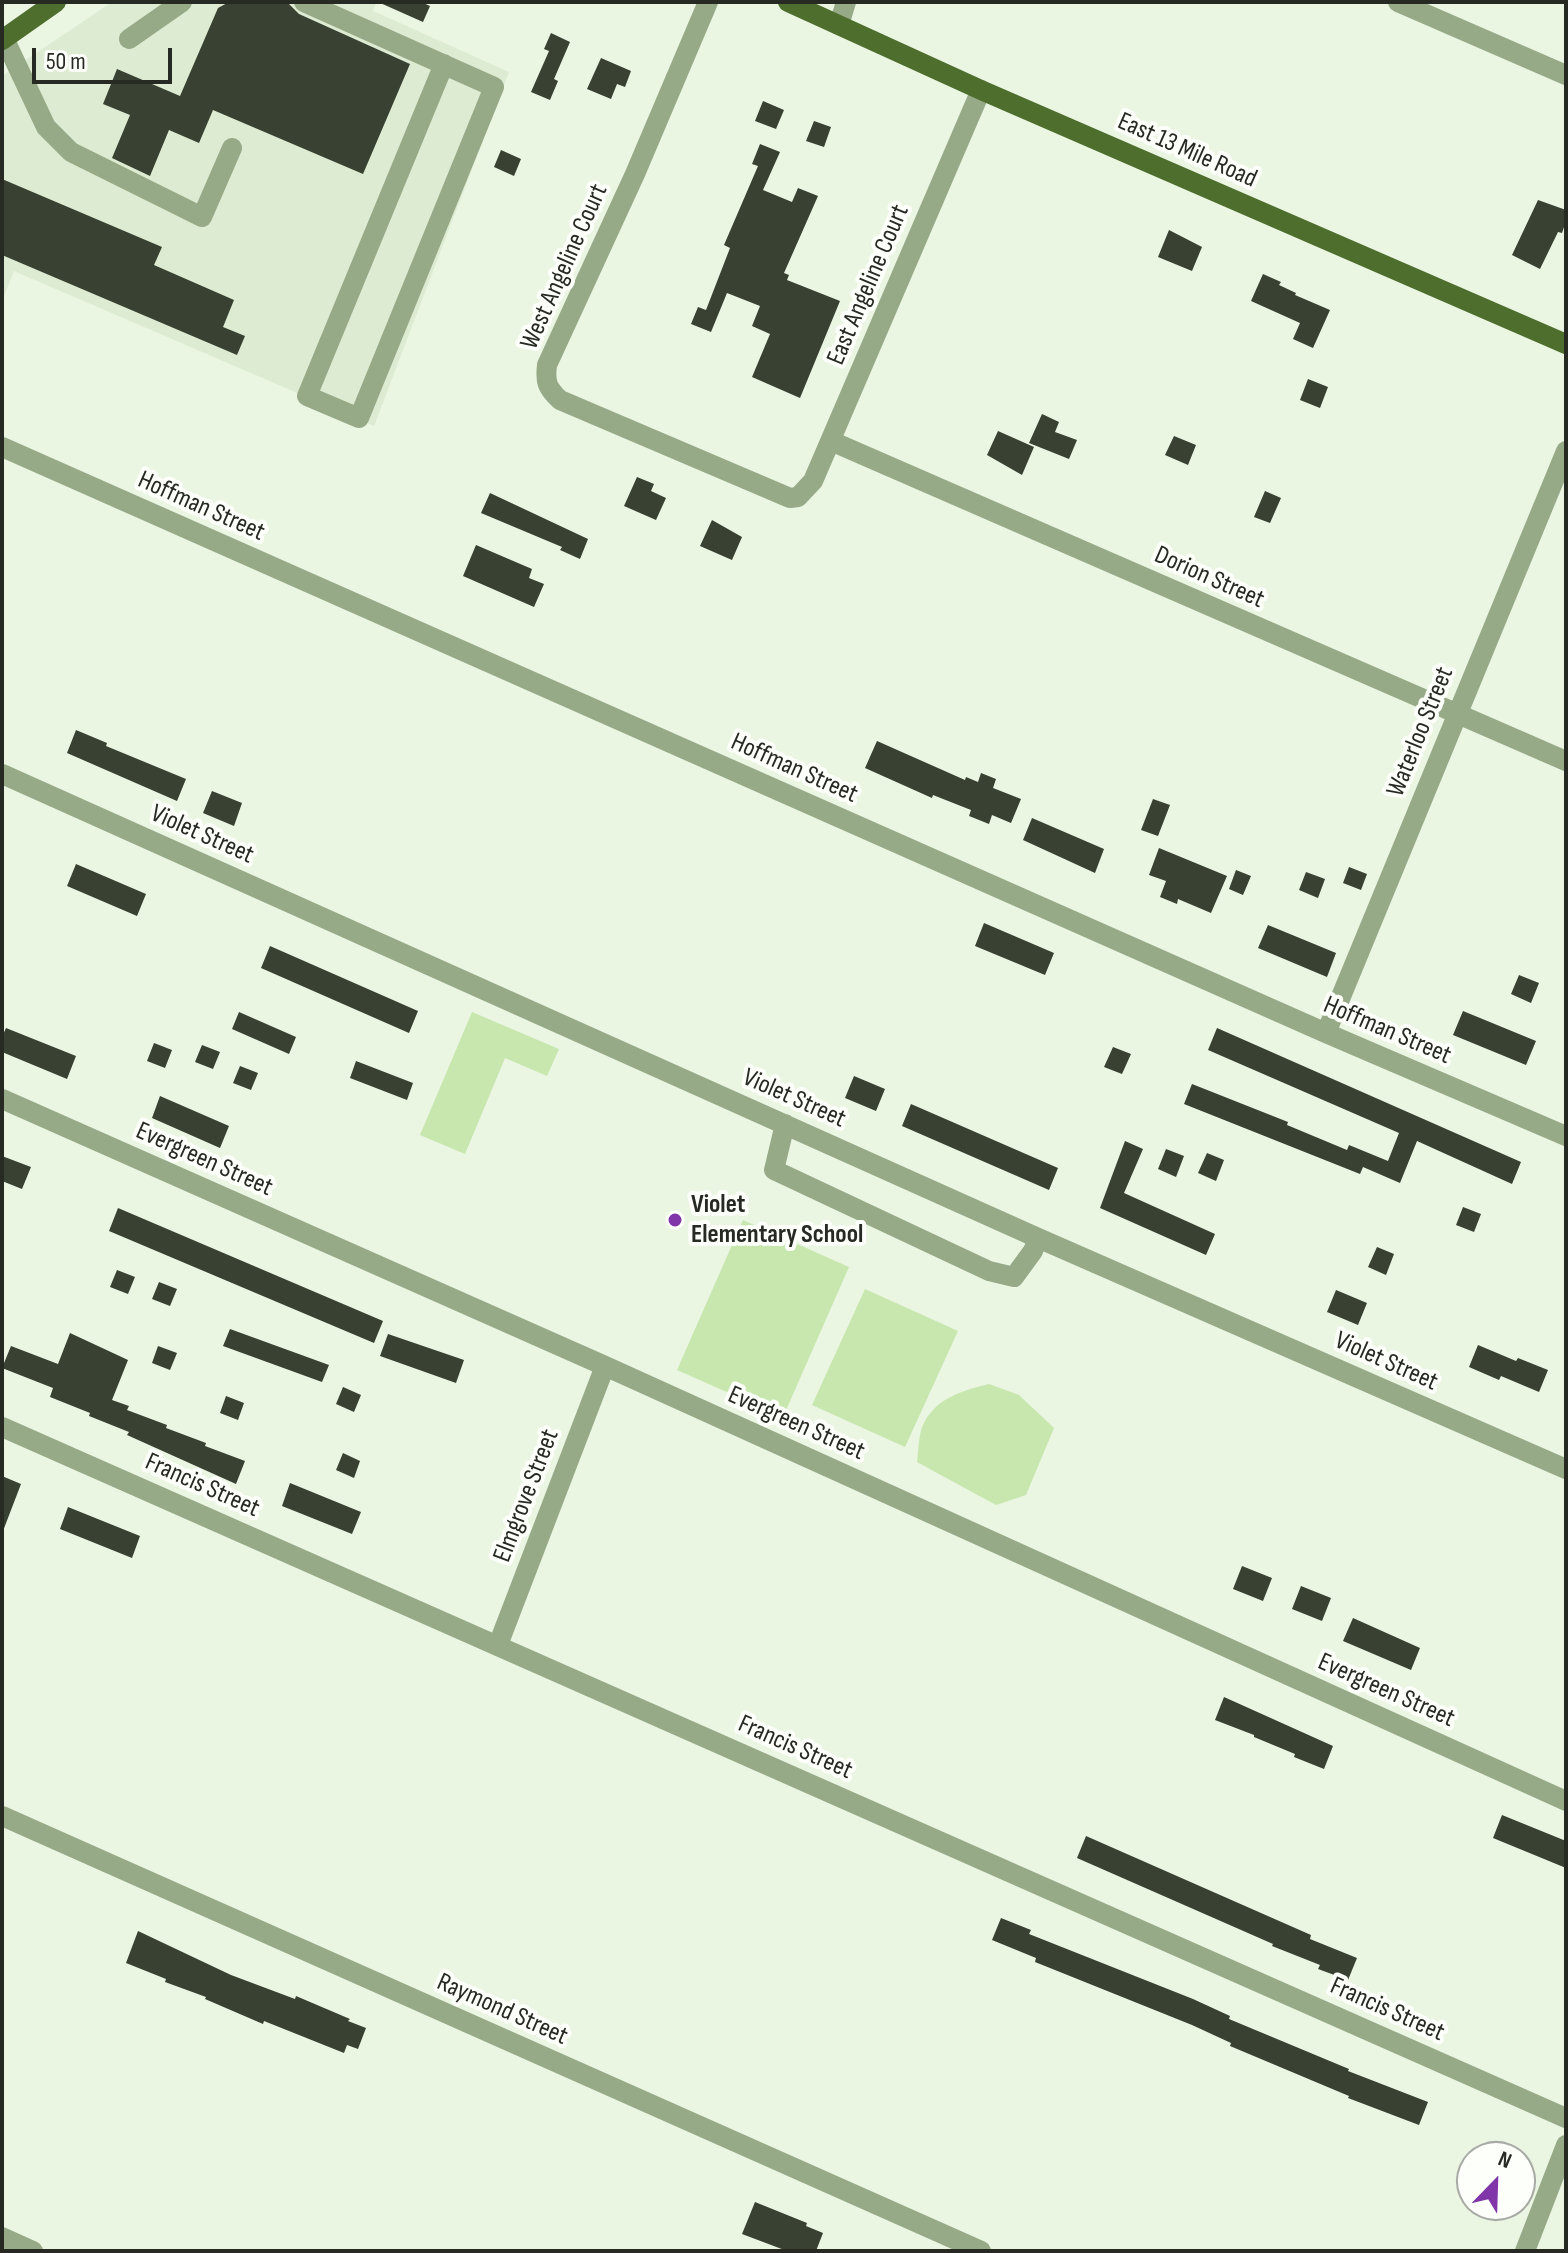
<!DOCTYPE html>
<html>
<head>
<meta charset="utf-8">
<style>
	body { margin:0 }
	#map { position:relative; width:1568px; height:2253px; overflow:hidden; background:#eaf5e2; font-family:"Sofia Sans Condensed",sans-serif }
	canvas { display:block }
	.frame { position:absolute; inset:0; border:4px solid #262a23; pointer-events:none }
	.north { position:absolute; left:1456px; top:2141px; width:80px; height:80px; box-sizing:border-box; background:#fdfffb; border:2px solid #a7aaa5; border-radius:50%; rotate:23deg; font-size:22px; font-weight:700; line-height:32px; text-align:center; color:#262a23 }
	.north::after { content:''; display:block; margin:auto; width:28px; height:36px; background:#8036a8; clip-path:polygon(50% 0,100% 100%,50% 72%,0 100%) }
	.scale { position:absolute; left:32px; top:48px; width:140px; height:36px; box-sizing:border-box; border:4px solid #262a23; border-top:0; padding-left:10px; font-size:24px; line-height:28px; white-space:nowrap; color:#262a23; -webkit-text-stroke:6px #fdfffb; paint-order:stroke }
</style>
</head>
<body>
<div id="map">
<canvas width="1568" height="2253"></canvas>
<div class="frame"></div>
<div class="north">N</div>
<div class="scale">50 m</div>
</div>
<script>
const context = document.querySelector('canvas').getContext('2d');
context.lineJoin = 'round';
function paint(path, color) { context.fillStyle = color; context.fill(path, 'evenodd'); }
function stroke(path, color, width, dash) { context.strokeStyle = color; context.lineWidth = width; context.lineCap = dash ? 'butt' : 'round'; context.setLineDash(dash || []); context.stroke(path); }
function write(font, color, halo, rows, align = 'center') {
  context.font = font + ' "Sofia Sans Condensed",sans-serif'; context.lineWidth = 8; context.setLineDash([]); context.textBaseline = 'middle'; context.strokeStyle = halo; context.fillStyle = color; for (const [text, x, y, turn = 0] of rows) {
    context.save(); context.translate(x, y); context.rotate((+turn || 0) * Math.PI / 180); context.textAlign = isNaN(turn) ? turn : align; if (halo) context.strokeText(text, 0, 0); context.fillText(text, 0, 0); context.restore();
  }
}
paint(new Path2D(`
	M112 2H376L373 11 509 72 374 426 14 271 2 301V76Z`), '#dcebd1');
paint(new Path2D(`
	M472 1012 559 1049 547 1076 505 1058 465 1154 420 1135Z
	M743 1220 849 1267 783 1417 677 1370Z
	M865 1289 958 1331 905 1447 812 1405Z
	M989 1384 1019 1395 1054 1428 1026 1495 996 1505 917 1462C919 1450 918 1434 924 1423 936 1398 964 1390 989 1384Z`), '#c7e7ae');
paint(new Path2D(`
	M229 2H287L299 14 410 64 363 174 213 110 199 143 169 130 150 176 112 158 130 115 103 104 117 69 180 96 218 8Z
	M378 2H421L430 6 423 22Z
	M551 33 570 42 554 79 558 81 550 100 531 92 549 51 544 49Z
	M601 58 631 71 625 87 617 84 611 99 587 89Z
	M763 101 784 110 776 129 755 121Z
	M814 121 831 127 824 147 806 141Z
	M760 144 780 152 763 190 792 202 798 188 818 196 784 273 789 275 787 280 840 301 800 398 752 377 770 334 752 326 760 306 727 293 711 332 691 324 698 307 706 310 730 248 724 245 758 166 752 164Z
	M501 150 521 159 514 176 494 167Z
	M2 179 162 247 154 265 234 300 223 327 245 336 237 355 2 255Z
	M1538 200 1566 210V221L1562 233 1558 232 1540 269 1512 255Z
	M1169 230 1202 247 1192 271 1158 257Z
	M1263 274 1281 282 1279 285 1296 293 1295 295 1330 310 1313 348 1293 339 1300 323 1251 301Z
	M1308 379 1328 387 1320 408 1300 400Z
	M1042 414 1059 422 1055 432 1077 440 1069 459 1029 443Z
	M998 431 1034 447 1022 475 987 455Z
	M1174 436 1196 445 1188 465 1165 455Z
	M637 477 654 484 651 491 666 498 656 520 624 506Z
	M1265 491 1281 498 1270 523 1254 517Z
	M490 493 588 539 580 559 560 550 562 547 481 513Z
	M712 520 742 537 732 560 700 546Z
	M476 545 532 569 529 578 544 584 534 607 463 576Z
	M76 730 107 743 106 746 186 779 177 801 67 753Z
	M877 741 965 780 966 777 978 782 981 773 996 779 993 788 1021 799 1011 823 992 815 989 824 969 816 971 810 933 795 932 798 865 768Z
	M212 791 242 803 234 826 203 813Z
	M1153 799 1170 805 1158 836 1141 830Z
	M1032 818 1104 849 1095 873 1023 840Z
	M1159 848 1227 876 1211 913 1178 899 1177 904 1160 897 1166 881 1149 875Z
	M76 864 146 894 137 916 67 886Z
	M1349 867 1367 874 1361 890 1343 883Z
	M1236 870 1251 876 1243 895 1229 889Z
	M1306 872 1325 879 1318 898 1299 890Z
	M984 923 1054 953 1045 975 975 946Z
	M1268 925 1336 953 1327 977 1258 948Z
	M270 946 418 1011 409 1033 261 968Z
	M1519 975 1539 983 1531 1003 1511 994Z
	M1463 1011 1536 1041 1526 1065 1453 1035Z
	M239 1012 296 1037 289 1054 232 1029Z
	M6 1028 76 1056 67 1079 2 1052V1037Z
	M1217 1028 1521 1162 1512 1184 1417 1141 1400 1183 1363 1167 1360 1174 1184 1104 1192 1084 1288 1122 1287 1125 1347 1150 1349 1145 1388 1161 1399 1133 1208 1050Z
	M154 1043 172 1050 165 1068 147 1061Z
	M202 1045 220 1052 213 1069 195 1062Z
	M1113 1047 1131 1054 1122 1074 1104 1067Z
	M356 1061 413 1083 407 1100 350 1078Z
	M240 1066 258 1073 251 1090 233 1083Z
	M854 1076 885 1089 876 1111 845 1098Z
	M160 1096 229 1126 220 1148 152 1118Z
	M911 1104 1058 1168 1049 1190 902 1126Z
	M1125 1141 1143 1149 1124 1193 1215 1234 1206 1255 1100 1208Z
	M1166 1149 1184 1156 1176 1177 1158 1169Z
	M1207 1153 1224 1160 1216 1181 1198 1173Z
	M2 1156 31 1167 22 1189 2 1181Z
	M1463 1207 1481 1214 1474 1232 1456 1225Z
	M118 1208 383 1321 374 1343 109 1231Z
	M1377 1247 1394 1254 1386 1275 1368 1267Z
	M117 1270 135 1277 128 1294 110 1287Z
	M159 1282 177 1289 170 1306 152 1299Z
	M1336 1290 1367 1303 1358 1325 1327 1312Z
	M230 1329 329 1365 322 1382 223 1346Z
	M70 1333 128 1360 112 1400 129 1406 127 1410 167 1425 166 1428 206 1443 205 1446 245 1461 236 1484 127 1435 129 1432 89 1416 90 1413 50 1397 53 1388 2 1368 11 1346 58 1364Z
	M388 1334 464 1360 456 1383 380 1356Z
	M1478 1345 1516 1361 1518 1358 1548 1370 1539 1392 1501 1376 1499 1380 1469 1367Z
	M158 1346 177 1353 170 1370 152 1363Z
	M343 1387 361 1395 354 1412 336 1404Z
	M226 1396 244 1403 238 1420 220 1413Z
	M343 1453 360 1461 354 1478 336 1470Z
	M2 1476 21 1484 3 1531 2 1530Z
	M290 1483 361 1512 352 1534 282 1506Z
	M68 1507 140 1536 132 1558 60 1529Z
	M1242 1566 1272 1578 1263 1601 1233 1589Z
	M1301 1586 1331 1598 1322 1621 1292 1609Z
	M1353 1618 1420 1648 1411 1670 1343 1641Z
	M1224 1697 1333 1746 1324 1769 1294 1757 1295 1754 1254 1737V1735L1215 1720Z
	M1502 1815 1566 1841V1868L1493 1838Z
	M1086 1836 1311 1935 1310 1939 1357 1958 1348 1980 1318 1969 1320 1965 1272 1946 1273 1944 1077 1858Z
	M1001 1918 1031 1930 1029 1934 1193 1999 1230 2016 1229 2019 1349 2069 1348 2071 1428 2102 1419 2125 1348 2098 1349 2096 1230 2046 1231 2043 1192 2025 1035 1962 1036 1958 992 1940Z
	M138 1931 231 1975 295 1999 296 1996 350 2019 348 2021 366 2028 358 2049 347 2045 344 2053 264 2021 263 2024 205 1999 206 1997 165 1982 166 1979 126 1963Z
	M755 2202 807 2223 806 2226 823 2233 816 2251H787L742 2234Z`), '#394132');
stroke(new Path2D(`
	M304 2 494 87 359 418 307 396 444 64
	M708 2 635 174 547 365C545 382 547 388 560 400L790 498 798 497 813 481 981 90
	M1398 2 1566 75
	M839 25 846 2
	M4 38 46 127 71 152 202 217 232 148
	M129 39 182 2
	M831 441 1566 761
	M2 447 1326 1033 1566 1136
	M2 774 1038 1238 1566 1469
	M1326 1033 1566 451
	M2 1099 605 1366 1566 1801
	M785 1124 774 1170 989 1271 1014 1277 1033 1251 1038 1238
	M2 1427 1566 2118
	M498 1645 605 1366
	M2 1816 981 2251
	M2 2237 33 2251
	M1525 2251 1566 2145`), '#97aa88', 20);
stroke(new Path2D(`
	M788 2 981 90 1566 344
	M2 40 56 2`), '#4e6e2e', 20);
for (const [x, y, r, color] of [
	[675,1220,8,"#8036a8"]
]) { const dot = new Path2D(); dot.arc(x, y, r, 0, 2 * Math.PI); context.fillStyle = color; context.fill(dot); stroke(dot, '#fdfffb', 3); }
write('26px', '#262a23', '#fdfffb', [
	["East 13 Mile Road",1187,151,24],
	["West Angeline Court",565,267,-66],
	["East Angeline Court",869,285,-67],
	["Hoffman Street",201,507,24],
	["Dorion Street",1209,578,24],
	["Waterloo Street",1421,732,-68],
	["Hoffman Street",794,769,24],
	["Violet Street",202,835,24],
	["Hoffman Street",1387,1031,23],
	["Violet Street",794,1099,24],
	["Evergreen Street",204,1160,24],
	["Violet Street",1386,1362,24],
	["Evergreen Street",796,1424,24],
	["Francis Street",202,1486,24],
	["Elmgrove Street",527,1496,-69],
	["Evergreen Street",1386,1691,24],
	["Francis Street",795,1748,24],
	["Raymond Street",502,2010,24],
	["Francis Street",1387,2010,24]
]);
write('bold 26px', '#262a23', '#fdfffb', [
	["Violet",691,1205],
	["Elementary School",691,1235]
], 'left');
</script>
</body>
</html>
